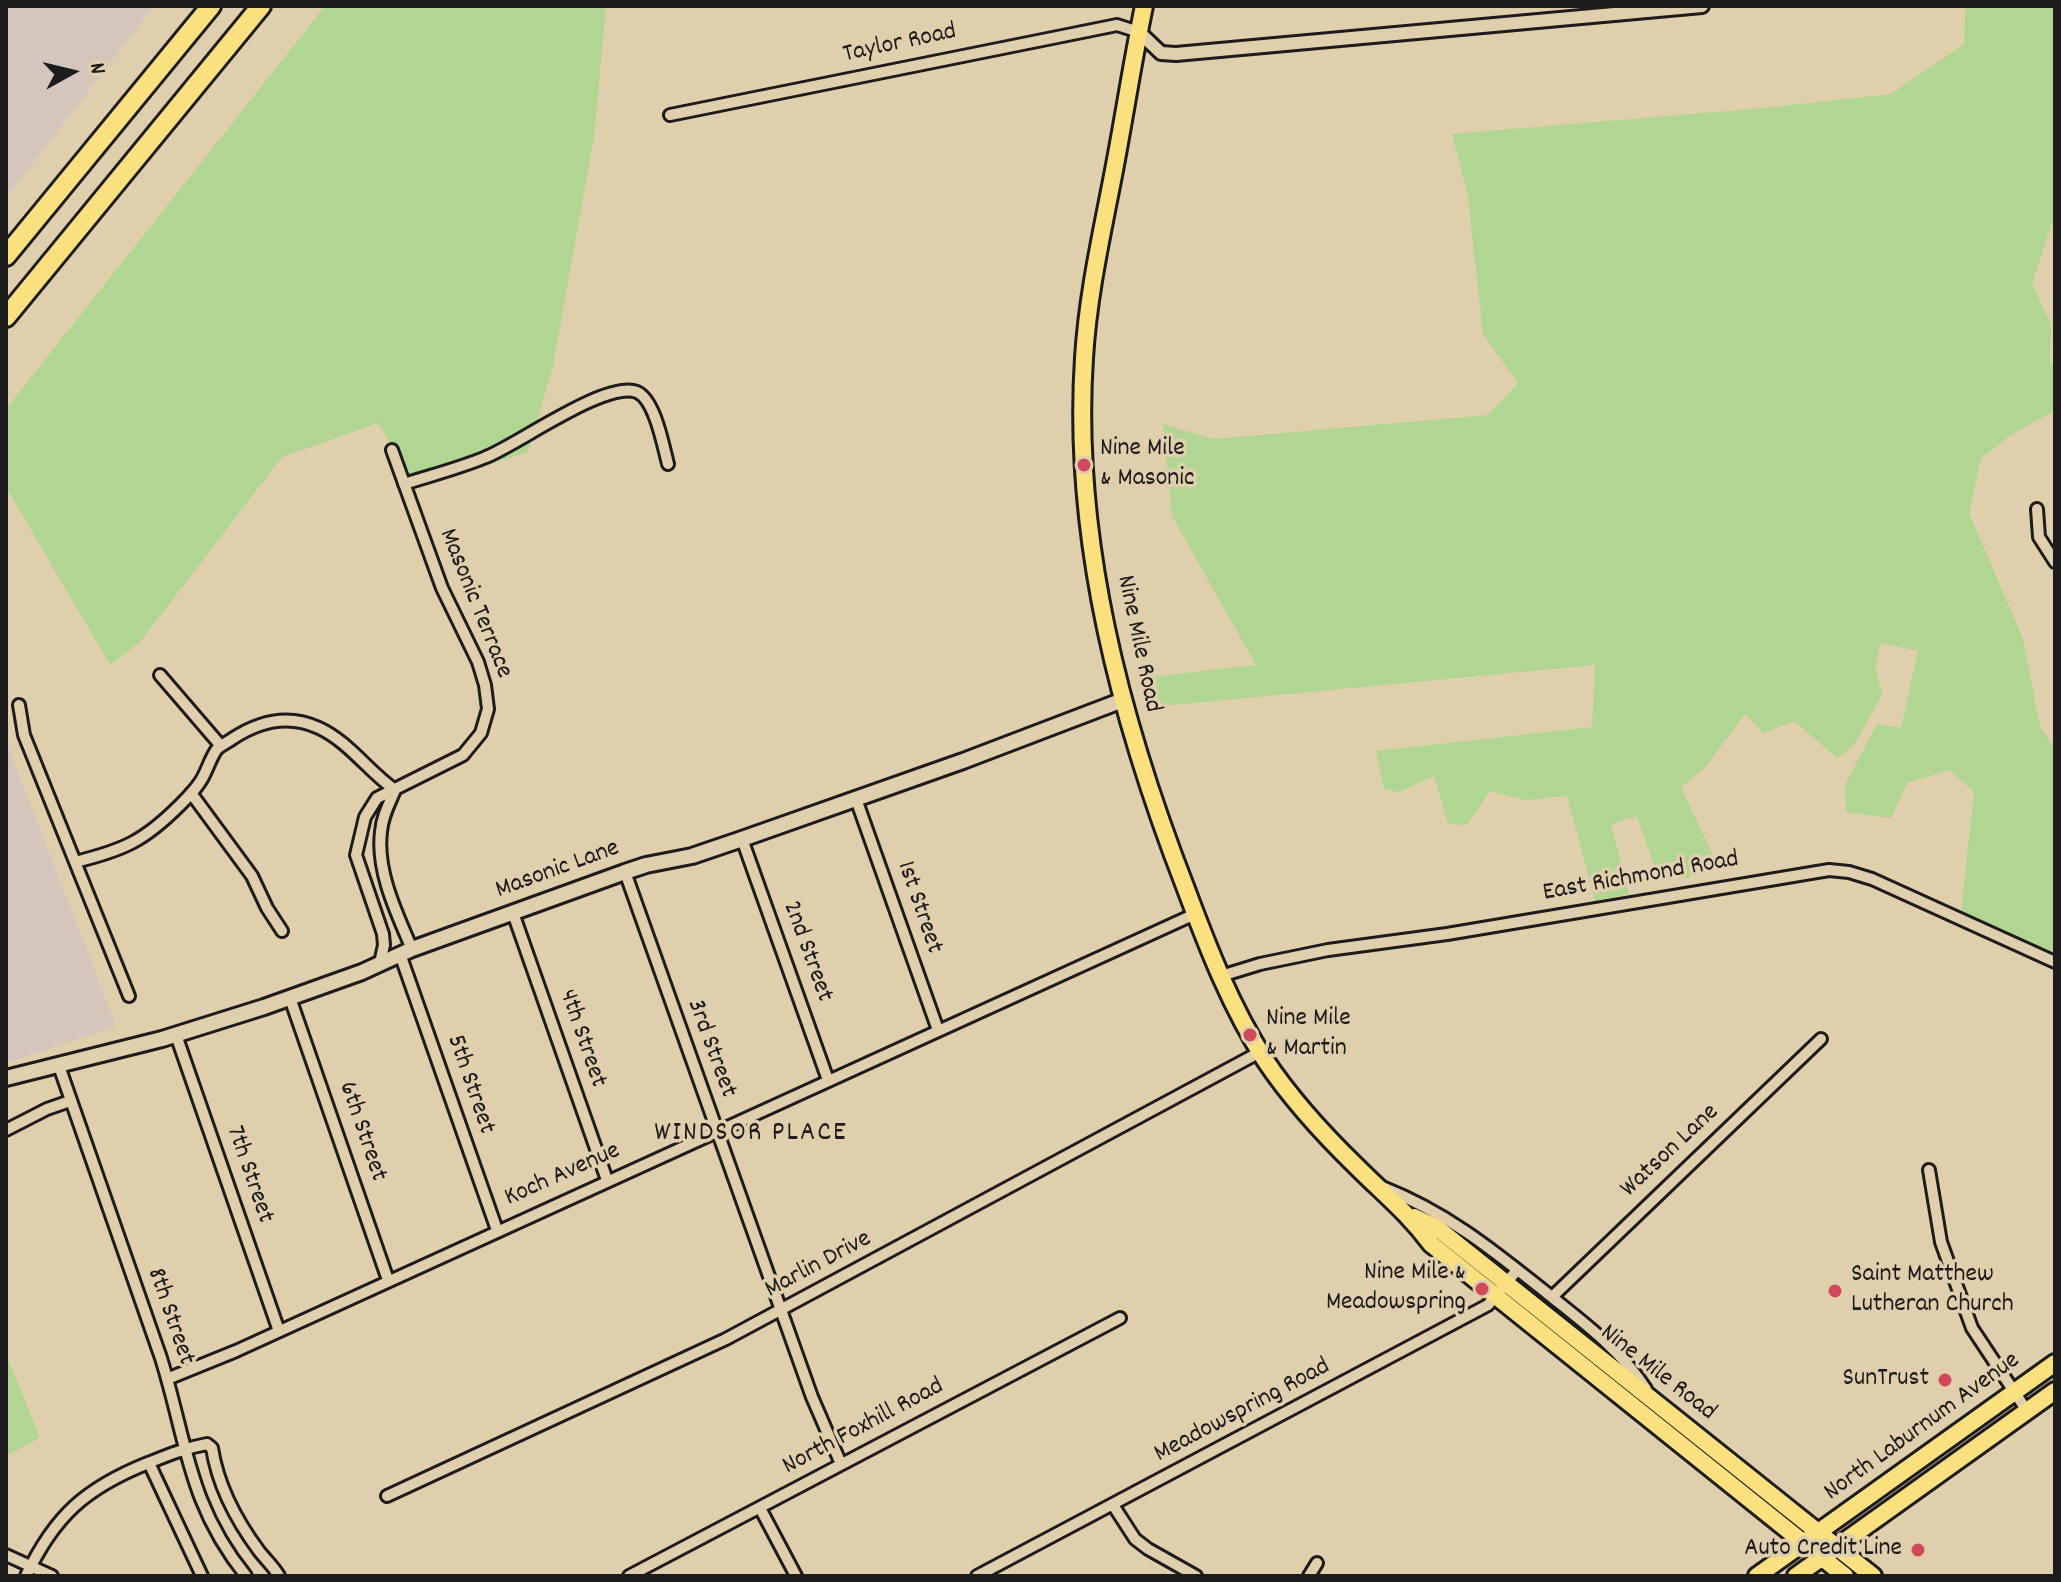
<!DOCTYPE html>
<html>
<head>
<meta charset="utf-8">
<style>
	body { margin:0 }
	#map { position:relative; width:2061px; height:1582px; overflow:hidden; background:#e0cfac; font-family:Dekko,sans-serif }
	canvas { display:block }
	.frame { position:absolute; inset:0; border:8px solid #1c1c1c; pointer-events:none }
	.north { position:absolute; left:32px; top:32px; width:80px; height:80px; -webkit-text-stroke:6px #e0cfac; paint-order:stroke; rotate:82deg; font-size:22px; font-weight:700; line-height:32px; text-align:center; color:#1c1c1c }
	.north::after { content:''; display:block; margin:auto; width:28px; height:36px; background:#1c1c1c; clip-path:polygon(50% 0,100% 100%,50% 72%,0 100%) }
</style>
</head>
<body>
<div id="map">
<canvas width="2061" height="1582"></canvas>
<div class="frame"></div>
<div class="north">N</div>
</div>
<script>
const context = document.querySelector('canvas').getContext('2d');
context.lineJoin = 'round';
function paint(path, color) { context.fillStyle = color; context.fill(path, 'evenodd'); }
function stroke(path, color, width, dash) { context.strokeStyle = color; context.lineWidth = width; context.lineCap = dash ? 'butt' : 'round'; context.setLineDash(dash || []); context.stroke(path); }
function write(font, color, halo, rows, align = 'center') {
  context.font = font + ' Dekko,sans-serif'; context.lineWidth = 7; context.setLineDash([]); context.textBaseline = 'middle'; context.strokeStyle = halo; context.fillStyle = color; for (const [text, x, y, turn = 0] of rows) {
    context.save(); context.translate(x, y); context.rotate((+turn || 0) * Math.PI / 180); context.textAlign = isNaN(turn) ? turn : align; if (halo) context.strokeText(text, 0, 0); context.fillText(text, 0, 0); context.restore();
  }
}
paint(new Path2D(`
	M6 6H154L6 198Z
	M6 741 116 1026 6 1063Z`), '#d4c6bc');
paint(new Path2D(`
	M325 6H606L594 137 553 366 528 452 419 488 378 423 282 457 140 642 110 665 6 487V409Z
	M1965 6H2055V222H2052L2032 284 2051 325 2050 363 2055 368V410L2011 435 1981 458 1969 513 2023 639 2040 726 2055 750V953L1961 912 1974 792 1949 770 1907 783 1891 818 1846 812 1845 785 1877 724 1901 728 1918 651 1881 643 1875 666 1882 695 1854 745 1837 758 1794 721 1764 733 1745 714 1707 765 1681 788 1713 855 1688 879 1655 868 1637 816 1611 824 1629 894 1595 901 1567 796 1526 800 1490 791 1467 825 1448 824 1434 776 1399 792 1384 789 1376 751 1592 727 1595 665 1151 707V677L1256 665 1172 516 1163 424 1214 439 1488 415 1518 383 1483 334 1468 197 1452 134 1764 108 1891 94 1964 44Z
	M6 1354 40 1438 6 1456Z`), '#b0d691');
const minor = new Path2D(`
	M670 115 1117 25 1139 32
	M404 484C432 475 460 468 486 457 517 445 606 380 637 392 655 400 663 445 668 464
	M2037 509 2039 537 2055 562
	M160 675 221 746
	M19 705 24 735 129 996
	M395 790C389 804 382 817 381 832 376 871 397 914 412 949
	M191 793 252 876 267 908 282 931
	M856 799 938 1030
	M742 839 828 1080
	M75 862C124 850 144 841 180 805 187 798 195 790 200 782 207 772 210 758 217 749 221 745 228 742 232 739 259 721 289 714 319 728 349 742 368 771 395 790
	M625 872 812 1397 841 1464
	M513 913 607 1180
	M400 954 497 1230
	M380 963 384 945 383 934 356 855 365 817 377 798 463 755 481 733 488 709 485 685 478 662 442 588 392 450
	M1221 976 1260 964 1328 950 1447 934 1829 870 1849 872 1872 879 2055 962
	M290 998 388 1280
	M176 1035 279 1331
	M59 1066 161 1358C187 1442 188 1504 246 1576
	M6 1130 47 1109 70 1101
	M1929 1170 1941 1242 1972 1328 2027 1411
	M1382 1187C1448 1213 1494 1251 1548 1294 1584 1323 1621 1350 1646 1389
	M1552 1297 1821 1039
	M167 1379 236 1351 1195 914
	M149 1463 202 1576
	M387 1496 726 1339 1260 1052
	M1113 1505 1135 1539 1148 1549 1196 1576
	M760 1508 796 1576
	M6 1555 52 1576
	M26 1576C55 1515 86 1488 148 1463 168 1455 185 1448 207 1444L212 1448C218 1486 236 1520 259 1551 266 1560 274 1567 279 1576
	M629 1576 1120 1318
	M977 1576 1488 1305 1517 1270
	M1309 1576 1317 1563`);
const tertiary = new Path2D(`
	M1139 32 1161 53 1176 54 1702 6`);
const secondary = new Path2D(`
	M6 1078 162 1039 264 1007 362 972 412 949 625 872 646 865 692 856 742 839 963 761 1123 700`);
const primary = new Path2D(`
	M1144 6C1133 59 1125 112 1115 165 1103 229 1088 292 1084 358 1072 539 1121 722 1186 889 1208 948 1231 1007 1265 1060 1291 1099 1323 1134 1357 1167 1384 1194 1408 1213 1431 1244L1845 1576
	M1414 1217 1437 1228 1873 1576
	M1757 1576 2055 1363
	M1796 1576 2055 1391`);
const motorway = new Path2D(`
	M6 256 211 6
	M6 317 261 6`);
stroke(minor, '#1c1c1c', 16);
stroke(tertiary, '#1c1c1c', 18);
stroke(secondary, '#1c1c1c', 20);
stroke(primary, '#1c1c1c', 22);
stroke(motorway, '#1c1c1c', 24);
stroke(minor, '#e0cfac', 10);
stroke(tertiary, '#e0cfac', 12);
stroke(secondary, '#e0cfac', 14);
stroke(primary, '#fbe080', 16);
stroke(motorway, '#fbe080', 18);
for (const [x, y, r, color] of [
	[1084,465,8,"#d1495b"],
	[1250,1035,8,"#d1495b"],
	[1482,1289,8,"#d1495b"],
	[1835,1291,8,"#d1495b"],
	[1945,1380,8,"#d1495b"],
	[1918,1550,8,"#d1495b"]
]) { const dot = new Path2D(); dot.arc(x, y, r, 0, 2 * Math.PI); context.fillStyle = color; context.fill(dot); stroke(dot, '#e0cfac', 3); }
write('26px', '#1c1c1c', '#e0cfac', [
	["Taylor Road",900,45,-12],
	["Masonic Terrace",474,604,68],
	["Nine Mile Road",1137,644,78],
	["Masonic Lane",558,871,-20],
	["East Richmond Road",1641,878,-10],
	["1st Street",918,908,71],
	["2nd Street",806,952,70],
	["4th Street",581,1039,71],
	["3rd Street",710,1049,70],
	["5th Street",469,1085,71],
	["6th Street",361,1132,71],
	["Watson Lane",1671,1152,-43],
	["7th Street",248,1175,71],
	["Koch Avenue",563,1176,-24],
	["Marlin Drive",819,1266,-28],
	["8th Street",169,1317,71],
	["Nine Mile Road",1657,1374,38],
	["Meadowspring Road",1243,1412,-28],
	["North Foxhill Road",864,1428,-28],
	["North Laburnum Avenue",1923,1428,-36]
]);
write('26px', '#1c1c1c', '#e0cfac', [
	["Nine Mile",1100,450],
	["& Masonic",1100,480],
	["Nine Mile",1266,1020],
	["& Martin",1266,1050],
	["Nine Mile &",1466,1274,"right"],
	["Meadowspring",1466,1304,"right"],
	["Saint Matthew",1851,1276],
	["Lutheran Church",1851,1306],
	["SunTrust",1929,1380,"right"],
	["Auto Credit Line",1902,1550,"right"]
], 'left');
context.letterSpacing = '2px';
write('28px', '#1c1c1c', '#e0cfac', [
	["WINDSOR PLACE",751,1135]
]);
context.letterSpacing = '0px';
</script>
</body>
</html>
